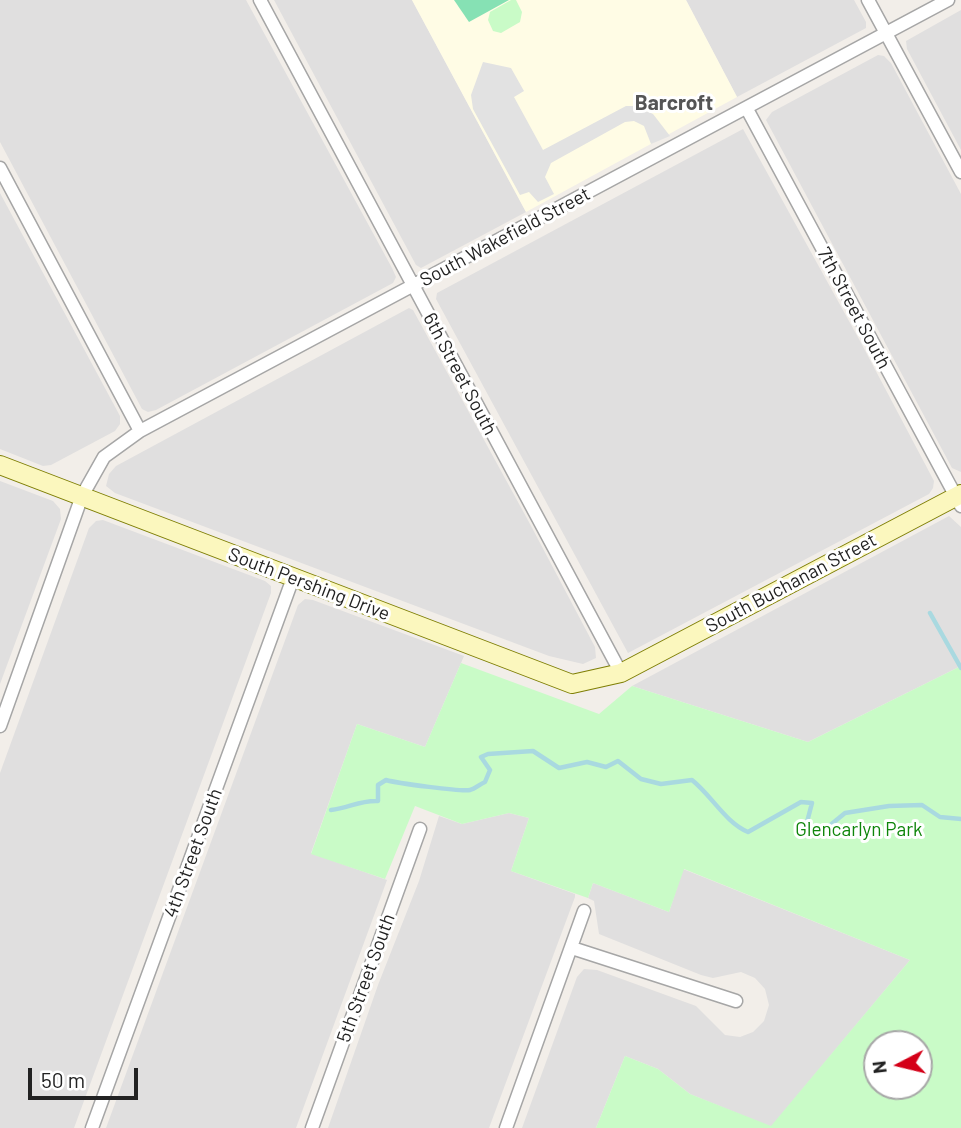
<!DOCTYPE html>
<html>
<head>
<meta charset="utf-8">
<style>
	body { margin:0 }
	#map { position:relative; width:961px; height:1128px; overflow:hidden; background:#f2eee9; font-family:Barlow,sans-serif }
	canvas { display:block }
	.north { position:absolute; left:863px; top:1030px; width:70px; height:70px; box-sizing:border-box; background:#fff; border:2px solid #a7a7a7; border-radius:50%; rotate:263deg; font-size:19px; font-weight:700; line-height:28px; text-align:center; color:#222 }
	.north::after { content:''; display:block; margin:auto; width:24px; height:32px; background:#d40018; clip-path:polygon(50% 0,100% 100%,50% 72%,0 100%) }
	.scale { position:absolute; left:28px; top:1068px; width:110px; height:32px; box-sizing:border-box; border:4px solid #222; border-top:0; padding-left:9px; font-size:21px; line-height:24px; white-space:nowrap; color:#222; -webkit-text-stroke:5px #fff; paint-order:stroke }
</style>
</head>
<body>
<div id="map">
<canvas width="961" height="1128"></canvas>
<div class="north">N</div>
<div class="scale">50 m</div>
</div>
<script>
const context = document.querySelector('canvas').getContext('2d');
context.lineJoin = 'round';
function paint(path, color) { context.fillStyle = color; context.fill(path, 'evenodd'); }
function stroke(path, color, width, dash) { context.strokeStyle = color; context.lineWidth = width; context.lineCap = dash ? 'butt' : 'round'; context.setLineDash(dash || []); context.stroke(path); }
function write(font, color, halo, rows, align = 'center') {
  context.font = font + ' Barlow,sans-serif'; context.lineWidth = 6; context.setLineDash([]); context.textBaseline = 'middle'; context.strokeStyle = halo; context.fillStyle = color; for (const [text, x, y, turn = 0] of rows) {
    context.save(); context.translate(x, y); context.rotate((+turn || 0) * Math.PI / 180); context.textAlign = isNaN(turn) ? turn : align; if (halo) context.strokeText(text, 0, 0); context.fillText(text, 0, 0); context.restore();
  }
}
paint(new Path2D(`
	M0 0H246L392 268 396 277 393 283 156 410 148 412 142 409 0 142Z
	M274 0H412L526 212 421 268 416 265Z
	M686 0H854L866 22V28L737 97Z
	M961 10V150L907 49 906 41Z
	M878 55 884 56 891 63 961 194V472L952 468 766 120 772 112Z
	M743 129 860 341 934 481 933 488 929 494 628 653 436 299 437 293Z
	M0 193 120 416V424L115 431 51 465 43 466 0 449Z
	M409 308 413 310 530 524 595 647 596 658 583 664 549 656 115 493 106 486 109 474 116 466Z
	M0 481 53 501 60 509 61 519 0 684Z
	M949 516 961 527V666L808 742 632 686Z
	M103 520 265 581 271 586V593L74 1128H0V773L89 528 96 521Z
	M305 599 313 600 464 656 425 747 357 724 311 853 387 880 296 1128H106L298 605Z
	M509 813 529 818 511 871 575 894V897L489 1128H328L378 985 419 881 439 816 462 824Z
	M683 869 910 960 771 1127 690 1094 658 1069 625 1056 596 1128H522L577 977 584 969 597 970 696 1006 725 1035 740 1037 753 1032 764 1021 769 1005 765 989 755 978 741 972 713 978 701 975 599 934 594 901 588 898 593 883 669 912Z`), '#e0dfdf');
paint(new Path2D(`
	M412 0H686L737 97 526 212Z`), '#fffce5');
paint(new Path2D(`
	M511 0H516L522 12 520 22 501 33 493 31 488 20 490 12Z
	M461 663 599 714 632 686 808 742 961 666V1128H596L625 1056 658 1069 690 1094 771 1126 910 960 684 869 669 912 593 883 588 898 511 871 529 818 509 813 462 824 415 806 385 879 311 854 357 724 425 747ZM919 1044V1086H877V1044Z`), '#c9fbc7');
paint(new Path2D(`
	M454 0H509L469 22Z`), '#86e1b4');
paint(new Path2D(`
	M483 62 511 68 524 91 514 97 543 150 626 106H635L653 114 670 136 651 144 644 126 634 121 625 122 551 163 545 177 554 194 538 202 529 192 520 195 473 109 471 95Z`), '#e2e2e2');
stroke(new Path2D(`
	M930 613 961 668
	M331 810C349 808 360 800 378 801V785L386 780C396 783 462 792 470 790 475 789 480 784 485 782L490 770 481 757 488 754 533 751 559 768 587 762 606 767 618 761 641 779 661 784 692 780C712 796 725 822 748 832L801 802 812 803 807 822 809 831 828 827 845 813 889 806 922 805 940 817 961 819`), '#a9d9e0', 4.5);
const street = new Path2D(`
	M260 0 621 673
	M868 0 961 172
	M747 109 961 506
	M0 168 140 431
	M0 726 82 496 104 457 140 431 948 0
	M572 948 736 1001
	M92 1128 293 578
	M312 1128 420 829
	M506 1128 584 911`);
const secondary = new Path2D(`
	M0 465 572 684 621 673 961 494`);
stroke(street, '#a6a6a6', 15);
stroke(secondary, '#7e7e03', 20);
stroke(street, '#fff', 12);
stroke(secondary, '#fbf7be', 18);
write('19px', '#222', '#fff', [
	["South Wakefield Street",505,237,-28],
	["7th Street South",854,308,62],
	["6th Street South",460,374,62],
	["South Buchanan Street",791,583,-28],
	["South Pershing Drive",309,584,21],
	["4th Street South",193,853,-70],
	["5th Street South",366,978,-70]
]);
write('19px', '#0e850a', '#fff', [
	["Glencarlyn Park",859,830]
]);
write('bold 21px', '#555', '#fff', [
	["Barcroft",674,103]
]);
</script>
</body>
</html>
